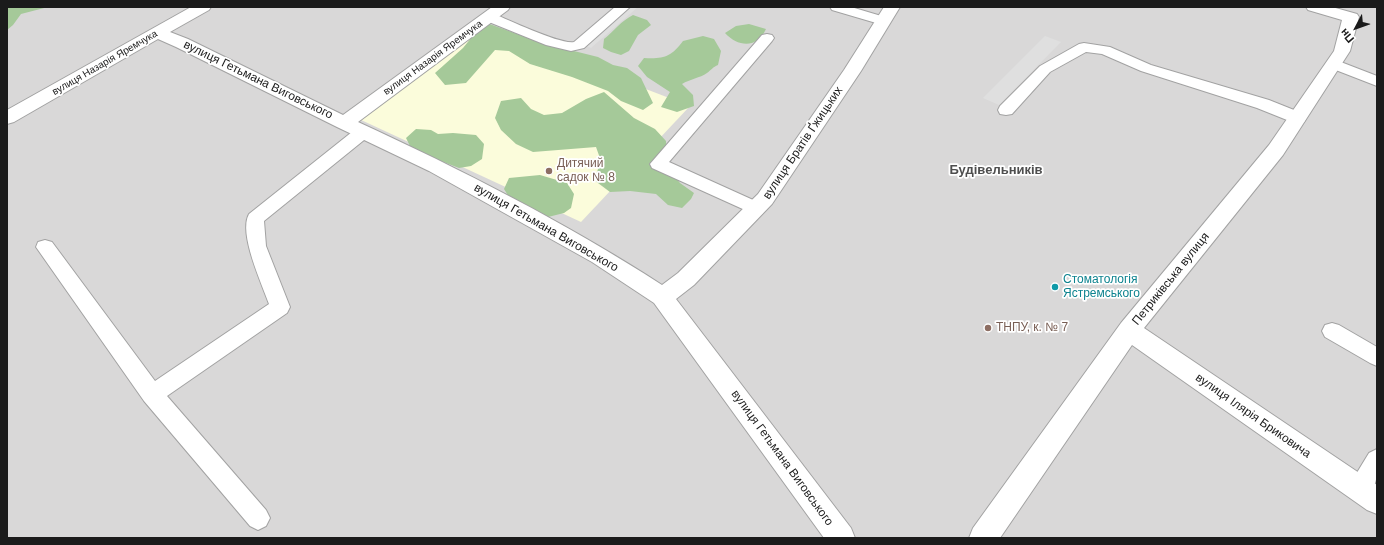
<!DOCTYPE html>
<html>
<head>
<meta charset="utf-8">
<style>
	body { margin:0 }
	#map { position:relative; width:1384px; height:545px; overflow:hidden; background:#ece9e2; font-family:Helvetica,sans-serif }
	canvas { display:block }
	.frame { position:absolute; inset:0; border:8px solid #1b1b1b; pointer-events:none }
	.north { position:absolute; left:1336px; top:8px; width:40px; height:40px; -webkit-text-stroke:3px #fff; paint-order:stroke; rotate:229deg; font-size:11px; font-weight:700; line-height:16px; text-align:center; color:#1b1b1b }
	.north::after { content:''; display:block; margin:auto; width:14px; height:18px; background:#1b1b1b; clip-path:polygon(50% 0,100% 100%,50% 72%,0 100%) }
</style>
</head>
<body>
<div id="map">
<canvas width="1384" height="545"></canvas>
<div class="frame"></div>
<div class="north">Пн</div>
</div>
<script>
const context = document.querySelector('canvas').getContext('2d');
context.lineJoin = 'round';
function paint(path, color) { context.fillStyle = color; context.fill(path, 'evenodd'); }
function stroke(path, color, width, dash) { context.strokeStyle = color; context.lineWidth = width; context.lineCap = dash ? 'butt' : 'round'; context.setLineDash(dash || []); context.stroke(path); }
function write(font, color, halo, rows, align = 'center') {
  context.font = font + ' Helvetica,sans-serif'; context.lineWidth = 3.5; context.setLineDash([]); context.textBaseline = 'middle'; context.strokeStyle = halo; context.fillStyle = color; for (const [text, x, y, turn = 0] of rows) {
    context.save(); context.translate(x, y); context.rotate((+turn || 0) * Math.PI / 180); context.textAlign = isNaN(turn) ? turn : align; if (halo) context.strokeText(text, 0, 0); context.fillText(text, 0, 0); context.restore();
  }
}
paint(new Path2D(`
	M7 7H1377V538H7Z`), '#d9d8d8');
paint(new Path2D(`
	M482 26 690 106 581 222 359 119Z`), '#fbfcdb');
paint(new Path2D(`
	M7 7H48L21 14 13 25 7 30Z
	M633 15 647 20 651 25 638 35 629 51 621 55 611 52 603 48 604 39C614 31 621 21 633 15Z
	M484 22 542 43 598 57 613 65 627 68 641 78 653 103 643 110 621 101 608 91 572 77 530 64 509 51 495 50 466 83 445 85 435 73 463 48Z
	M749 24 766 29C757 49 738 47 725 33L736 26Z
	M703 36 714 39 721 51 718 65C713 67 711 70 707 73 700 78 690 79 682 84L693 95 694 106 677 112 661 107 670 92 647 77 638 66 644 58C664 59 671 57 683 41Z
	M604 92 634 118 655 129 666 141 667 167 680 183 694 193 691 199 682 208 668 205 656 194 630 191 610 192 594 180 601 161 596 147 533 152 516 144 501 130 495 118 501 101 521 98 531 109 544 115 562 113 586 99Z
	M416 129 431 130 438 134 453 133 476 135 484 144 482 159 471 166 459 168 428 156 411 148 406 138Z
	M540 175 567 183 574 194 571 208 564 213 548 217 509 197 504 189 509 178Z`), '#a5c999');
paint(new Path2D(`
	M627 7H638L591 48 584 45Z
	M1045 36 1061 42 999 105 983 98Z`), '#dfdfdf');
const lane = new Path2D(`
	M615 7H630L584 48 571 51 546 45 484 20 482 17 484 14 489 13 494 14C509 20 561 45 574 42Z
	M830 7H851L888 18 890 21 888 24 883 25 832 10Z
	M767 34 772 35 774 38 772 41 669 162 762 204 765 209 762 214 756 215 652 168 650 164 762 35Z
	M1084 43 1110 47 1151 65 1269 100 1304 114 1306 118 1304 122 1298 123 1292 122 1257 108 1141 71 1102 54 1086 52 1050 72 1012 114 1006 115 1000 114 998 110 1000 106 1040 66 1079 44Z
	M1333 59 1377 76V86L1328 67 1326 64 1328 61Z
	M363 127 369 128 371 132 369 136 264 221 266 246 290 307 287 313 167 396 266 510 270 518 266 526 258 530 250 526 144 401 36 247 38 242 45 240 52 242 155 381 269 304C262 284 238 233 249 214L357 128Z
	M1332 323 1339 325 1377 347V366L1370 363 1325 337 1322 331 1325 325Z
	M1377 449C1377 469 1381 491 1359 500L1351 497 1347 489 1369 453Z`);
const street = new Path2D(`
	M191 7H211L209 10 170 32 188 39 343 115 492 7H510L508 10 358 122C462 170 565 222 662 285L678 273 758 194 844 70 884 7H900L861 71 772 204 694 285 676 299 851 528 855 538H824L654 303 592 262 429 171 337 127 176 47 158 39 14 122 7 124V110Z
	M1306 7H1332L1357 14 1359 17 1350 51 1283 155 1144 328 1377 485V514L1367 510 1132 345 1000 538H969L973 528 1121 323 1269 145 1334 51 1342 20 1308 10Z`);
stroke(lane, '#a2a2a2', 2);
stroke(street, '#a2a2a2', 2);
paint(lane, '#fff');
paint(street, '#fff');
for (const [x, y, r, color] of [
	[549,171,4,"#8d6e63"],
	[1055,287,4,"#0f9aa8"],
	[988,328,4,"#8d6e63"]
]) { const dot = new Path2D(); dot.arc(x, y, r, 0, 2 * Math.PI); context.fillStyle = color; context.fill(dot); stroke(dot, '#fff', 1.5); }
write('10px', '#1b1b1b', '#fff', [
	["вулиця Назарія Яремчука",433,58,-36],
	["вулиця Назарія Яремчука",105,63,-30]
]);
write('12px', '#1b1b1b', '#fff', [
	["вулиця Гетьмана Виговського",258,80,26],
	["вулиця Братів Ґжицьких",803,143,-56],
	["вулиця Гетьмана Виговського",546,228,30],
	["Петриківська вулиця",1171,279,-51],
	["вулиця Ілярія Бриковича",1253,416,35],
	["вулиця Гетьмана Виговського",782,458,54]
]);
write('12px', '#785e54', '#fff', [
	["Дитячий",557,164],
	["садок № 8",557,178],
	["ТНПУ, к. № 7",996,328]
], 'left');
write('12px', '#0d838f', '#fff', [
	["Стоматологія",1063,280],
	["Ястремського",1063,294]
], 'left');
write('bold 13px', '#4e4e4e', '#fff', [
	["Будівельників",996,170]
]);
</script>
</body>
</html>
